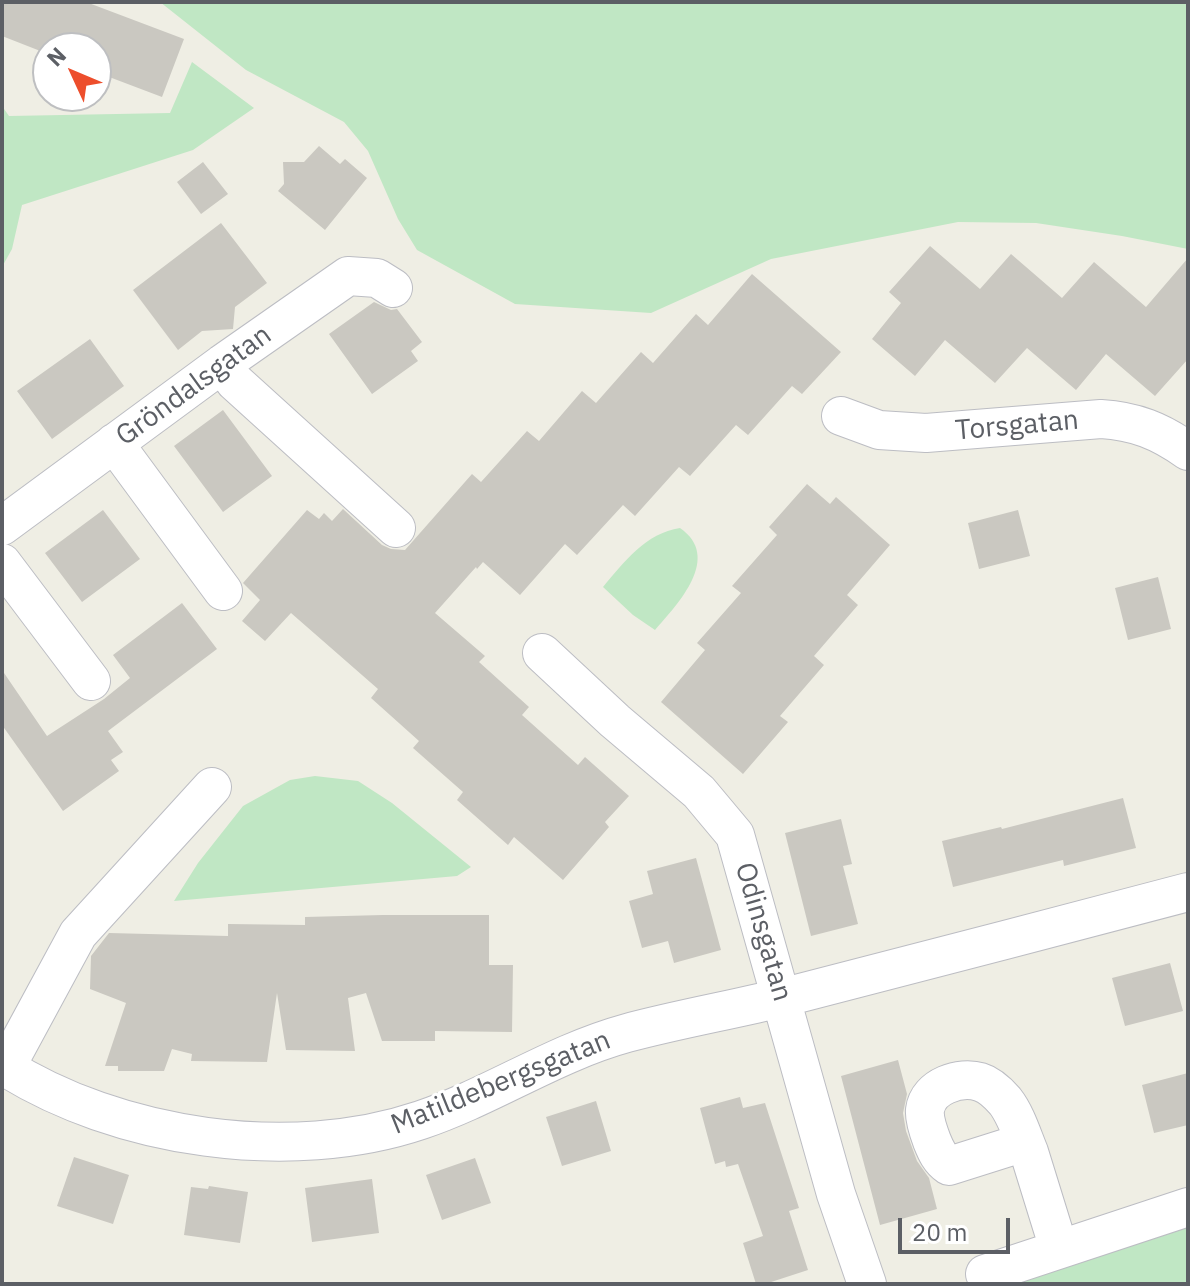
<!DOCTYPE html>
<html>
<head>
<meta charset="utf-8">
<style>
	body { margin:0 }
	#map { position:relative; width:1190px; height:1286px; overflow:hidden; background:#efeee4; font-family:"IBM Plex Sans",sans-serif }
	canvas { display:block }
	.frame { position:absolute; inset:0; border:4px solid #5c5f65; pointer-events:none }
	.north { position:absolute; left:32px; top:32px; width:80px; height:80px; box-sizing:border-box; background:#fff; border:2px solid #bebfc1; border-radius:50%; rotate:314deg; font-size:22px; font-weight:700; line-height:32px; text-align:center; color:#5c5f65 }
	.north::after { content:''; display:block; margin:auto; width:28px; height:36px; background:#ed4e2c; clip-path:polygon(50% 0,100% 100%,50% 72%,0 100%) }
	.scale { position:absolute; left:898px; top:1218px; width:112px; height:36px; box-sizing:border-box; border:4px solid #5c5f65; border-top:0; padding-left:10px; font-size:24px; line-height:28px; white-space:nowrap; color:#5c5f65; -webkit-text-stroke:6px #fff; paint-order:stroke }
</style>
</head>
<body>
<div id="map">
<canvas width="1190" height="1286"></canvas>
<div class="frame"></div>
<div class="north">N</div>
<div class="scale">20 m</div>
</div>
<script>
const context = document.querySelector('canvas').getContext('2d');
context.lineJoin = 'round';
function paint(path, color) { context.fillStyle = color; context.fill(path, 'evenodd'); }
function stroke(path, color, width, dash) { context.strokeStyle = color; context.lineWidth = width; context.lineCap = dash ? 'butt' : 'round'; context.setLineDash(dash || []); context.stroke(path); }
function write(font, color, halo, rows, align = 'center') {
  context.font = font + ' "IBM Plex Sans",sans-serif'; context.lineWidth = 6; context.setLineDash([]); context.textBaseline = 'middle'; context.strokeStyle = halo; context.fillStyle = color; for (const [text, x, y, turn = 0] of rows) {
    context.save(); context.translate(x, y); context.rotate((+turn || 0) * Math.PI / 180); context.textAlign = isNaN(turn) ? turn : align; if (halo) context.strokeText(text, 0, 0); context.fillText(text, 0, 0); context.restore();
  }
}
paint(new Path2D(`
	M160 2H1188V249L1122 236 1036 223 958 222 771 259 651 313 515 304 417 250 398 219 368 151 344 122 246 70Z
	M192 62 254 108 193 150 22 205 12 249 2 267V106L9 116 170 113Z
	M680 528C722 557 679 603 655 630L633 615 603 587C624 562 646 533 680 528Z
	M315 776 358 781 392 803 471 867 457 876 174 901 198 863 243 806 290 780Z
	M1188 1225V1284H1008Z`), '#c0e7c4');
paint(new Path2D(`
	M2 2H86L184 39 162 97 96 72V48H48V54L2 36Z
	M319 146 340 164 345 159 367 178 325 230 278 191 284 184 283 162H304Z
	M203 162 228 194 201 214 177 182Z
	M221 223 267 283 235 307 233 329 202 331 178 350 133 290Z
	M930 246 980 289 1011 254 1062 298 1094 262 1146 307 1188 258V359L1155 396 1106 354 1076 390 1027 348 995 383 945 340 915 376 872 339 901 303 889 292Z
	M752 274 841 352 802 394 792 386 748 435 736 425 690 476 679 467 635 516 623 505 577 555 565 544 520 595 483 562 477 569 476 567 435 613 485 656 479 662 529 707 522 715 578 765 585 757 629 796 605 822 609 827 563 880 514 837 508 845 457 800 463 792 413 748 419 741 371 698 378 689 291 613 265 641 242 621 260 600 243 583 307 510 319 519 324 513 332 521 343 509 382 545 391 549 405 550 472 474 481 482 527 431 539 441 582 391 596 403 641 352 653 363 696 314 708 325Z
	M374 302 391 310 397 309 422 342 411 351 418 361 372 394 329 334Z
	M90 339 124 386 52 439 17 391Z
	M223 410 272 476 223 512 174 446Z
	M807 484 830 504 836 497 890 545 847 595 858 605 814 656 824 665 780 716 788 722 743 774 661 702 705 650 697 643 741 593 732 586 777 535 769 527Z
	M103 510 140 559 82 602 45 553Z
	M1018 510 1030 556 979 569 968 523Z
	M1158 577 1171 629 1128 640 1115 588Z
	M182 603 217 649 108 731 123 752 111 760 119 771 63 811 2 725V670L47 736 104 699 130 678 113 655Z
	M1123 798 1136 848 1064 866 1063 860 953 887 942 841 1001 827 1002 829Z
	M841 819 852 864 843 866 858 924 811 936 785 833Z
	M696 858 721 950 674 963 668 941 642 948 629 901 653 894 647 871Z
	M383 915H489V965H513L512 1032 435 1031V1041H382L366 993 348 998 355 1051 286 1050 277 993 267 1062 191 1061 192 1054 172 1049 164 1071H118V1066H105L126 1003 90 989 91 956 109 933 228 936V924L305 925V917Z
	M1170 963 1183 1011 1125 1026 1112 978Z
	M898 1060 907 1094 903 1113 906 1131 917 1161 929 1178 937 1209 880 1225 841 1076Z
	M1188 1073V1125L1154 1133 1142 1085Z
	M740 1097 743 1108 765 1103 799 1208 789 1211 808 1270 765 1284H756L743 1243 763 1236 738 1164 726 1167 725 1161 715 1164 700 1108Z
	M596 1101 611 1151 562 1166 546 1117Z
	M74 1157 129 1175 113 1224 57 1206Z
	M475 1158 491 1203 442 1220 426 1175Z
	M372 1179 379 1233 312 1242 305 1188Z
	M209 1186 248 1192 240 1243 184 1235 191 1187 208 1189Z`), '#cac8c1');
const minor = new Path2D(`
	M222 364 235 382 396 528
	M841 416 879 430 926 433 1101 419C1135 421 1160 431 1188 451
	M114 443 223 591
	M2 526 222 364 348 276 377 278 393 288
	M2 563 91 681
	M542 653 615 721 699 792 735 835 836 1194 867 1284
	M2 1065C117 1139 291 1164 421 1120 492 1096 554 1053 627 1033 679 1019 732 1010 785 997 919 963 1054 927 1188 892
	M6 1067 78 934 212 787
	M1025 1142 949 1166C940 1160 936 1151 932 1141 929 1133 924 1118 925 1110 928 1086 960 1076 980 1082 990 1085 998 1093 1005 1101 1016 1115 1022 1135 1029 1152L1059 1249
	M985 1274 1188 1207`);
stroke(minor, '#bcbdc3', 40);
stroke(minor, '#fff', 38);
write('28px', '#5c5f65', '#fff', [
	["Gröndalsgatan",194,386,-36],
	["Torsgatan",1017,426,-5],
	["Odinsgatan",763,932,74],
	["Matildebergsgatan",501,1083,-22]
]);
</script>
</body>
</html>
